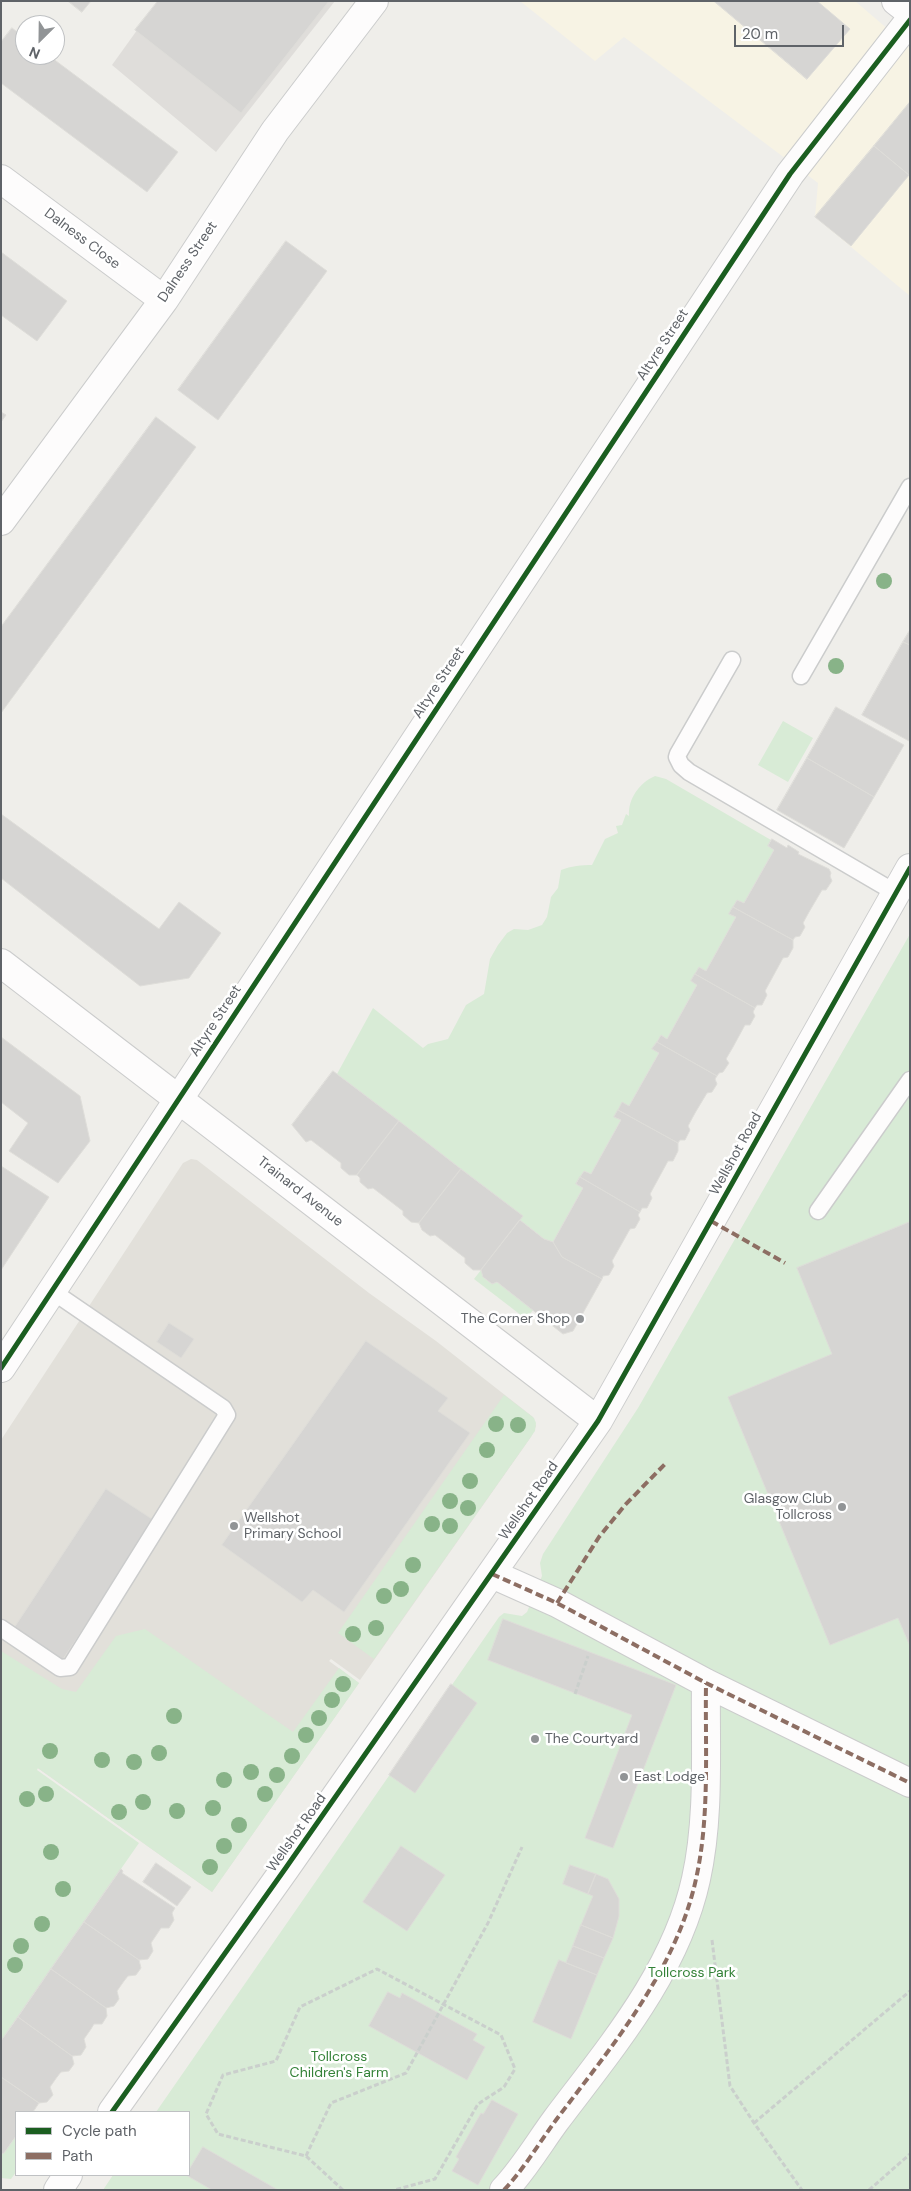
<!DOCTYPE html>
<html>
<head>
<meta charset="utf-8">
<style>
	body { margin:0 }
	#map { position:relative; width:911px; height:2191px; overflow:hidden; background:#efeeea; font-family:"DM Sans",sans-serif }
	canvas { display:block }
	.frame { position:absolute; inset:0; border:2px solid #5f6368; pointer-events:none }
	.legend { position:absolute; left:15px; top:2111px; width:175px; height:65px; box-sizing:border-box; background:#fff; border:1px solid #bfc1c3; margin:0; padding:6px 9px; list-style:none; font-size:15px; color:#5f6368 }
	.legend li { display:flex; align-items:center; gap:10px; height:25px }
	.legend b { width:25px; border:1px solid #bfc1c3 }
	.north { position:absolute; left:15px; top:15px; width:50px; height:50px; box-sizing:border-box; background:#fff; border:1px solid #bfc1c3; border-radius:50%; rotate:203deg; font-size:14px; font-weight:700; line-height:20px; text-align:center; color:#5f6368 }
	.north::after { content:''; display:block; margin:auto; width:18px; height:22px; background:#919496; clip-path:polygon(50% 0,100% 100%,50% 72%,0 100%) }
	.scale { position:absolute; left:734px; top:25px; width:110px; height:22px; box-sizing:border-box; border:2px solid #5f6368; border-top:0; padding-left:6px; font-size:15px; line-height:18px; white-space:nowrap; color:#5f6368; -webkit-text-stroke:4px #fff; paint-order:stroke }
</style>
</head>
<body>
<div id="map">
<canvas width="911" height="2191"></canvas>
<div class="frame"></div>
<ul class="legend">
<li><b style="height:6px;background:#1b5e20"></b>Cycle path</li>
<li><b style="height:6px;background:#8d6e63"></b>Path</li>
</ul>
<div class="north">N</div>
<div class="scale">20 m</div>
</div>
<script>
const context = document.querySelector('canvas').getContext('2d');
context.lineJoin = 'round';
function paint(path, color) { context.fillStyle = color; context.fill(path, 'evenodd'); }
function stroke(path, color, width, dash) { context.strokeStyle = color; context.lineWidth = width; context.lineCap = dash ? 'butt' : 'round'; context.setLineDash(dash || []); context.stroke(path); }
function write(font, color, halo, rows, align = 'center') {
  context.font = font + ' "DM Sans",sans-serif'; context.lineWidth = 5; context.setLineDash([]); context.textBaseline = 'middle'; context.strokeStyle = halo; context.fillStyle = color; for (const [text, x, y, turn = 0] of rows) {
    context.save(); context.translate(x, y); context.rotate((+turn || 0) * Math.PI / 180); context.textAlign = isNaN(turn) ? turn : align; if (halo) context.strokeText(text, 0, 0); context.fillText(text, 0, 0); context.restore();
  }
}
paint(new Path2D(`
	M520 1H855L910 48V296L815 217 818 183 624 37 595 61Z`), '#f7f3e4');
paint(new Path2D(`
	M158 1H335L216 152 112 65Z`), '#dfddda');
paint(new Path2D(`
	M191 1159 197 1160 369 1293 436 1341 533 1417 536 1426 531 1437 360 1680 331 1659 329 1661 359 1683 212 1892 1 1742V1440L183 1163Z`), '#e2e0da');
paint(new Path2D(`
	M783 721 813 738 788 782 758 765Z
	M655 776 666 779 771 840 768 846 774 850 744 903 737 900 730 914 736 917 706 971 699 967 697 985 667 1039 661 1035 653 1049 659 1053 629 1106 615 1117 621 1120 591 1174 584 1171 576 1184 583 1188 553 1242 544 1239 520 1220 522 1216 337 1074 373 1008 423 1048 428 1044 448 1039 466 1005 484 994 490 959 498 945 507 933 514 929 528 930 542 925 547 917 551 897 558 888 561 870C571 866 582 865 592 865L605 839 618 833 616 826 622 825 626 814 629 816C628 799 639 783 655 776Z
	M910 934V2190H103L113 2175H189V2112H156L499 1617 504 1613 522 1616 527 1612 542 1576 540 1563 543 1554 638 1408Z
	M481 1270 484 1278 492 1284 497 1282 533 1310 526 1319 474 1279Z
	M504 1395 534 1418 536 1423 535 1431 374 1659 338 1633Z
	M145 1629 293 1732 339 1668 359 1683 212 1892 38 1768 37 1770 139 1843 1 2041V1651L62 1689 76 1692 116 1636Z
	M16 2136V2172L11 2179 1 2178V2154L4 2153Z`), '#d8ebd6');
const building = new Path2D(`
	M68 1H91L82 12Z
	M158 1H329L241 113 135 30Z
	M714 1H817L850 29 807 79Z
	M12 28 25 38V55H48L178 152 147 192 1 83V42Z
	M910 102V176L874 146Z
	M874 146 909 175 851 246 815 217Z
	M286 241 327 271 218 420 178 390Z
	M1 252 67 301 37 341 1 315Z
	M1 412 6 415 1 422Z
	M156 417 196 447 1 713V627Z
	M910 630V645L903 642Z
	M903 642 910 645 909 741 862 715Z
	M836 707 904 745 874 797 807 758Z
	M807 758 874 797 844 848 777 810Z
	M1 814 159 929 179 902 221 933 189 978 140 986 1 878Z
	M772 839 787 848 788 845 799 852 798 854 829 869 831 873 830 876 832 881 826 890H822L809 912 803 923 805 927 800 936 795 937 793 940 733 907 737 900 744 903 774 850 768 846Z
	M733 907 793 940V948L788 957 783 958 765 991 767 995 762 1005H757L755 1008 695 974 699 967 706 971 736 917 729 914Z
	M695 974 755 1008 753 1012 755 1016 750 1025H745L733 1047 726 1059 729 1063 723 1072 719 1073 717 1076 657 1042 661 1035 667 1039 697 985 691 981Z
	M1 1037 80 1096 90 1141 58 1183 9 1151 28 1123 1 1102Z
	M657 1042 717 1076 715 1079 717 1084 712 1092 707 1093 695 1113 688 1126 690 1130 685 1140H680L678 1143 618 1110 622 1102 629 1106 659 1053 652 1049Z
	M333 1071 399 1121 357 1175H349L341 1168V1163L311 1140 306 1142 292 1125Z
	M618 1110 678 1143V1151L673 1161H668L650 1194 652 1198 647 1208H642L640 1212 580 1177 584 1171 591 1174 621 1120 614 1117Z
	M399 1121 461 1169 419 1223 411 1222 403 1215V1211L373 1188 368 1189 360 1182V1178L357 1175Z
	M1 1166 49 1197 1 1270Z
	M461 1169 523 1216 481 1270H473L465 1263V1258L435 1235 430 1236 422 1230 419 1223Z
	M580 1177 640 1212 638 1215 640 1219 635 1228 630 1229 612 1261 614 1266 609 1275 603 1276 602 1279 562 1257 553 1242 583 1188 576 1184Z
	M520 1220 544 1239 553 1242 562 1257 602 1279 573 1331 563 1334 497 1282 492 1284 483 1277 481 1270Z
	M910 1222V1646L898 1618 830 1645 728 1397 832 1354 797 1268Z
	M169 1323 194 1339 181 1358 157 1342Z
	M366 1341 448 1398 438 1411 470 1433 344 1612 313 1590 302 1602 222 1545Z
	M106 1489 155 1521 61 1662 13 1630Z
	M503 1619 676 1685 613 1848 585 1838 632 1715 488 1660Z
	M451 1684 477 1703 415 1793 389 1775Z
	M401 1846 445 1875 407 1931 363 1902Z
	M156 1863 191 1887 177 1906 143 1882Z
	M570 1865 596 1874 588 1894 563 1884Z
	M121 1869 123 1871 122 1873 175 1908 172 1913 174 1920 169 1928H161L151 1943 153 1951 148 1959 139 1960 84 1922Z
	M596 1874 608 1879 619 1899V1916L613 1938 581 1925 593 1896 588 1894Z
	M84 1922 139 1960 141 1968 136 1975 128 1976 124 1981 117 1991 119 1999 114 2006 106 2008 51 1969Z
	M581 1925 613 1938 604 1958 573 1946Z
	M573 1946 604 1958 597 1975 566 1963Z
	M559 1960 597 1975 571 2039 533 2022Z
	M51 1969 106 2008 107 2016 102 2024H94L91 2029 84 2039 86 2047 81 2055 72 2056 18 2017Z
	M388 1992 400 1998 402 1993 477 2034 473 2040 485 2047 467 2080 369 2026Z
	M18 2017 72 2056 74 2064 69 2071 61 2072 57 2077 50 2087 53 2095 47 2102 39 2103 1 2077V2041Z
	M1 2077 39 2103 33 2112H16V2136L4 2153 1 2154Z
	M492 2100 518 2114 478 2185 452 2171 459 2159 456 2157 481 2113 483 2114Z
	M203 2147 278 2190H212L186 2175Z`);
paint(building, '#d6d5d3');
stroke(building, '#deddd9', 1);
const lane = new Path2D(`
	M732 660 678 754 677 757 681 765 689 772 896 893
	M801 676 910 487
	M818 1211 910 1080
	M1 1628 60 1668 70 1667 227 1415 223 1408 52 1291`);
const street = new Path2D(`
	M1 179 164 300
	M1 521 164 300 275 131 374 1
	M1 963 598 1421
	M1 1368 790 174 910 20
	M492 1574 557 1603 706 1683 910 1783
	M112 2112 285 1869 598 1421 910 868
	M58 2190 68 2175
	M504 2190C524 2169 539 2143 556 2120 611 2047 676 1971 696 1879 710 1816 705 1748 706 1683`);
const secondary = new Path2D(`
	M896 1 910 12`);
stroke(lane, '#cbcccc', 19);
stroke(street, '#cbcccc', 30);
stroke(secondary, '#cacacb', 30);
stroke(new Path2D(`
	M575 1694 588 1656
	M712 1940 730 2086 754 2123 802 2190
	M754 2123 910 1991
	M306 2156 331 2103 406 2073 488 1923 522 1847
	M343 2190 306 2156 218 2134 206 2114 223 2075 276 2061 300 2007 377 1969 501 2035 515 2069 504 2087 478 2104 435 2179 394 2190
	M869 2190 910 2154`), '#cacfcc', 3, [5, 2.5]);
stroke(lane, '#fdfcfc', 16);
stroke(street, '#fdfcfc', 28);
stroke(secondary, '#fdfcfc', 28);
stroke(new Path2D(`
	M711 1221 785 1263
	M492 1574 557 1603 706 1683 910 1783
	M557 1603 599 1537 625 1505 665 1464
	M504 2190C524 2169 539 2143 556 2120 611 2047 676 1971 696 1879 710 1816 705 1748 706 1683`), '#8d6e63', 4, [8, 4]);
stroke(new Path2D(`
	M1 1368 790 174 910 20
	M112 2112 285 1869 598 1421 910 868`), '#1b5e20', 5);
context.fillStyle = '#88b388';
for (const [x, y] of [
	[884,581],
	[836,666],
	[496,1424],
	[518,1425],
	[487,1450],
	[470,1481],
	[450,1501],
	[468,1508],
	[432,1524],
	[450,1526],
	[413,1565],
	[401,1589],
	[384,1596],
	[376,1628],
	[353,1634],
	[343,1684],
	[332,1700],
	[174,1716],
	[319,1718],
	[306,1735],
	[50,1751],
	[159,1753],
	[292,1756],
	[102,1760],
	[134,1762],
	[251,1772],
	[277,1775],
	[224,1780],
	[46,1794],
	[265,1794],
	[27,1799],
	[143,1802],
	[213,1808],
	[177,1811],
	[119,1812],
	[239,1825],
	[224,1846],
	[51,1852],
	[210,1867],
	[63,1889],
	[42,1924],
	[21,1946],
	[15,1965]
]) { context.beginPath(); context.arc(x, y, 8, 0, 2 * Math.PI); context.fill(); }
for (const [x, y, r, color] of [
	[580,1319,5,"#919496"],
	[842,1507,5,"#919496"],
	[234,1526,5,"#919496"],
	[535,1739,5,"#919496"],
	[624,1777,5,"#919496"]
]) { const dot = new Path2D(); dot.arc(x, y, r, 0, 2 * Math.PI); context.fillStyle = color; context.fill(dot); stroke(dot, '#fff', 2); }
write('14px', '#5f6368', '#fff', [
	["Dalness Close",82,239,37],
	["Dalness Street",188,262,-56],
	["Altyre Street",663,345,-57],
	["Altyre Street",439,683,-57],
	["Altyre Street",216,1021,-57],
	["Wellshot Road",736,1154,-61],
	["Trainard Avenue",300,1192,38],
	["Wellshot Road",529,1501,-55],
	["Wellshot Road",297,1833,-55]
]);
write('14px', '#5f6368', '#fff', [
	["The Corner Shop",570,1319,"right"],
	["Glasgow Club",832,1499,"right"],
	["Tollcross",832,1515,"right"],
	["Wellshot",244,1518],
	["Primary School",244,1534],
	["The Courtyard",545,1739],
	["East Lodge",634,1777]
], 'left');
write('14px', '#348238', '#fff', [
	["Tollcross Park",692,1973],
	["Tollcross",339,2057],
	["Children's Farm",339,2073]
]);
</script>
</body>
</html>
